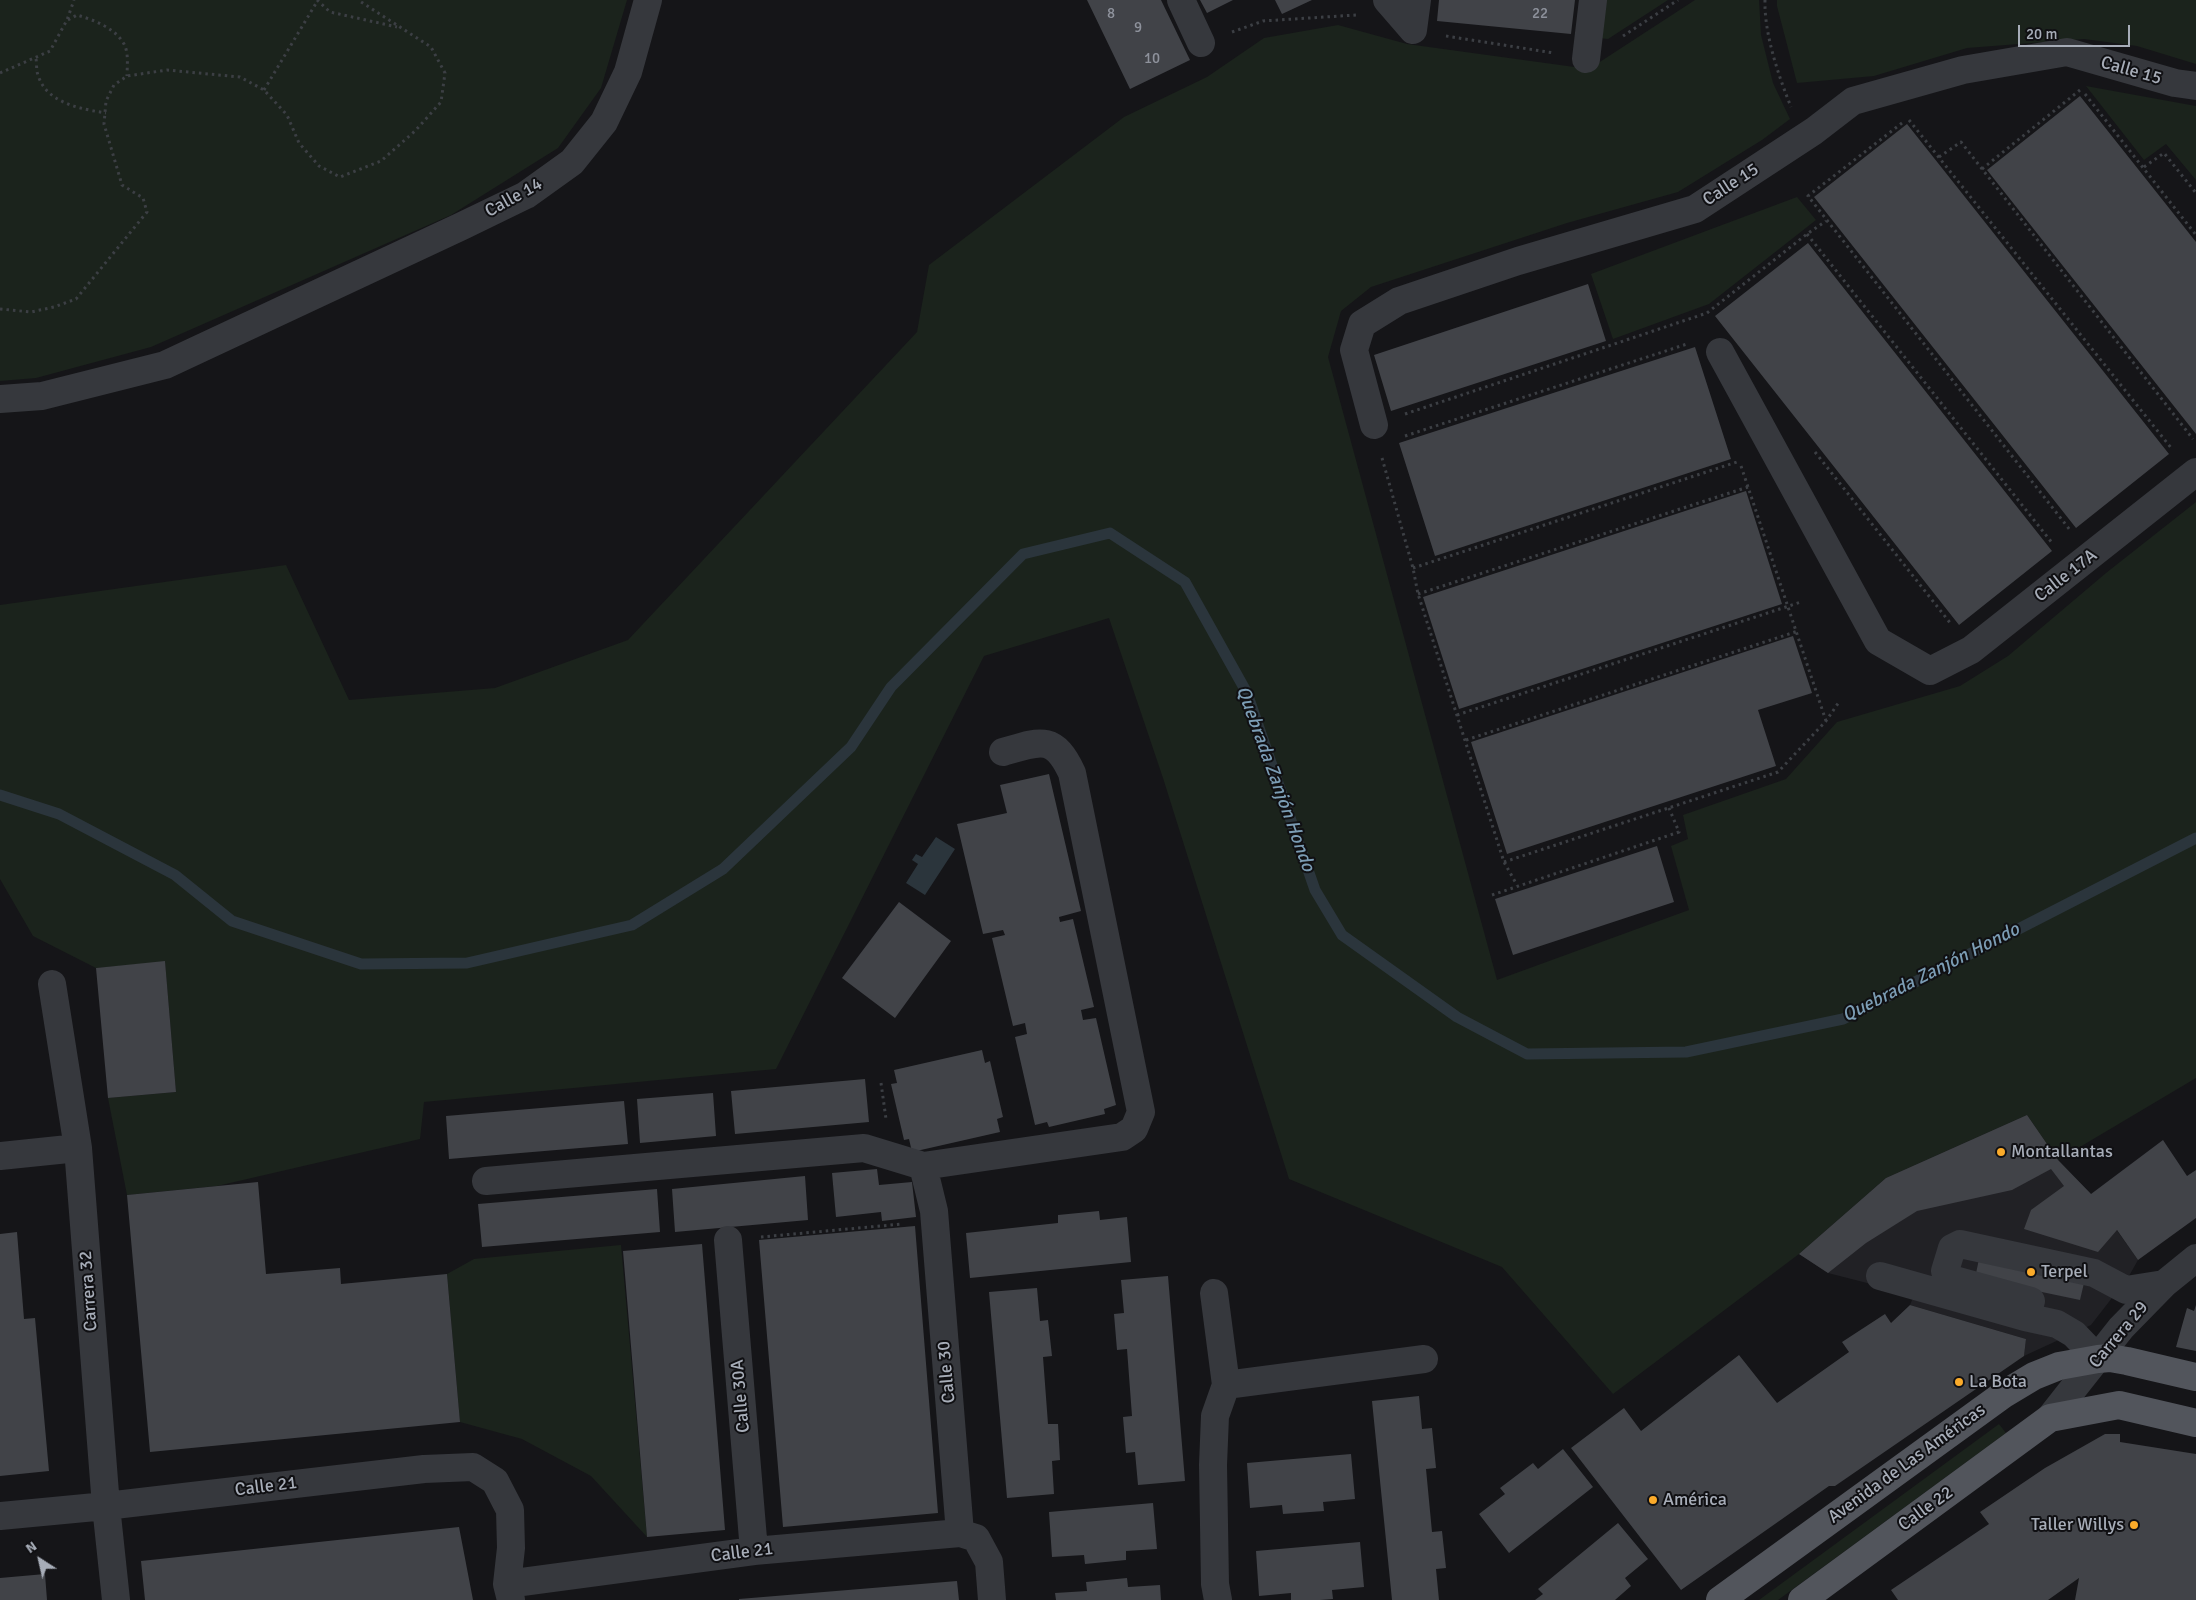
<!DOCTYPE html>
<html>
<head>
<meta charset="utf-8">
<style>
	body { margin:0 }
	#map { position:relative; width:2196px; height:1600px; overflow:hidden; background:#151518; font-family:Signika,sans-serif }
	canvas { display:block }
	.north { position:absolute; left:15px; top:1535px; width:50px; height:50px; -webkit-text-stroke:4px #101013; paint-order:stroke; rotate:325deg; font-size:14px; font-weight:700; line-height:20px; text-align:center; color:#a7adb8 }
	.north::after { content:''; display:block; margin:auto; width:18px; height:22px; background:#a7adb8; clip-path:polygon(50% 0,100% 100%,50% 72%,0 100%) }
	.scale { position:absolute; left:2018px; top:25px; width:112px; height:22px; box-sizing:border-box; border:2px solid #a7adb8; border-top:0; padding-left:6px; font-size:15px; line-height:18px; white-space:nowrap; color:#a7adb8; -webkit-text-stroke:4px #101013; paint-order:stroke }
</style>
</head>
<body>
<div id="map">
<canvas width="2196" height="1600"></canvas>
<div class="north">N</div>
<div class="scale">20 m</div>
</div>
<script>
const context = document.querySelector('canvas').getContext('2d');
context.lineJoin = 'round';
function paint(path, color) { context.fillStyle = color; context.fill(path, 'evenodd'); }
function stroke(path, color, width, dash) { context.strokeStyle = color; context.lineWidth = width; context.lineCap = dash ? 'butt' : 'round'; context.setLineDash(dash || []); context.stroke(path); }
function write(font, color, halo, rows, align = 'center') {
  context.font = font + ' Signika,sans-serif'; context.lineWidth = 4; context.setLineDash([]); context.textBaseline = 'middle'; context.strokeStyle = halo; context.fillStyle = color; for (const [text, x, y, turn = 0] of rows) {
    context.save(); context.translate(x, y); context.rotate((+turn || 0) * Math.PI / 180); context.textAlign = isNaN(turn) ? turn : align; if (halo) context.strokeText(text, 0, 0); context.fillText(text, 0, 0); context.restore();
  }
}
paint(new Path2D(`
	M2027 1115 2058 1160 2091 1194 2138 1260 2129 1276 2091 1325 2024 1356 2026 1339 1910 1305 1914 1295 1828 1273 1799 1254 1886 1178Z`), '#212125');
paint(new Path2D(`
	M0 0H627L601 88 558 148 451 215 151 347 36 378 0 381Z
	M1604 0H1668L1608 39 1597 38Z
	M1695 0H1759L1761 35 1773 83 1790 119 1762 140 1678 192 1567 223 1371 287 1341 311 1328 357 1497 980 1689 910 1671 846 1688 839 1683 815 1786 779 1837 722 1960 686 2008 656 2106 573 2196 502V1078L2058 1160 2027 1115 1886 1178 1799 1254 1613 1394 1502 1267 1289 1179 1163 778 1109 618 984 656 776 1069 424 1102 420 1139 217 1186 127 1195 108 1098 176 1092 165 962 96 968 33 936 0 879V605L286 565 349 700 495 688 628 640 917 332 929 265 1124 117 1207 77 1264 38 1338 25 1407 44 1589 69Z
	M1777 0H2196V64L2137 46 2084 39 1967 48 1874 76 1797 83 1777 6Z
	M2086 86 2196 106V180L2166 144 2144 160Z
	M1797 197 1816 220 1709 304 1613 339 1591 274Z
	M621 1245 647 1537 591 1476 522 1439 460 1422 447 1274 474 1259Z
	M1999 1424 2006 1433 1778 1600H1759Z`), '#1b231c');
paint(new Path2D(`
	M936 837 955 849 925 895 906 883 918 864 912 860 916 854 922 857Z`), '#2b353c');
stroke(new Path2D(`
	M0 795 59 814 175 875 232 921 361 964 467 963 632 925 723 869 851 747 891 687 1023 554 1110 533 1185 582 1247 693 1315 890 1342 935 1457 1017 1527 1054 1686 1052 1843 1019 2196 838`), '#2b353c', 11);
paint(new Path2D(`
	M1087 0H1161L1190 60 1130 89Z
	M1200 0H1233L1207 13Z
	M1275 0H1312L1282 14Z
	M1439 0H1575L1571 34 1437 21Z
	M2080 96 2196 242V434L1987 170Z
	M1907 124 2169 454 2076 528 1814 197Z
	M1808 243 2052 551 1959 625 1715 316Z
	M1588 284 1606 341 1391 411 1374 355Z
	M1695 347 1731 459 1435 556 1399 443Z
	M1746 491 1782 604 1459 709 1423 597Z
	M1793 636 1812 693 1758 710 1776 766 1507 854 1471 742Z
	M1049 774 1081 911 1059 917 1060 922 1073 919 1094 1007 1081 1010 1083 1020 1096 1018 1116 1105 1104 1109 1105 1114 1049 1127 1047 1122 1035 1125 1015 1037 1027 1034 1025 1023 1013 1026 992 938 1005 935 1003 930 983 934 957 824 1007 813 1000 785Z
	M1657 846 1674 902 1513 955 1495 899Z
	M899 902 951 941 895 1018 842 978Z
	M165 961 176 1092 108 1098 96 968Z
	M982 1050 985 1063 990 1061 1003 1117 997 1119 1000 1132 912 1152 909 1139 904 1140 891 1084 897 1083 894 1070Z
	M865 1079 869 1122 735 1134 731 1091Z
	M713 1093 716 1136 640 1143 637 1099Z
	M624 1101 628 1144 449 1159 446 1116Z
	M2027 1115 2058 1160 2091 1194 2163 1140 2187 1176 2196 1170V1218L2138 1260 2117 1230 2098 1252 2024 1229 2031 1210 2064 1186 2051 1169 2012 1190 1917 1211 1866 1243 1828 1273 1799 1254 1886 1178Z
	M877 1169 879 1185 912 1182 916 1217 882 1221 881 1212 836 1217 832 1173Z
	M805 1176 808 1220 675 1232 672 1189Z
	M258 1182 266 1274 340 1268 341 1284 447 1274 460 1422 150 1452 127 1195Z
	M657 1189 660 1232 482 1247 478 1204Z
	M1099 1211 1100 1220 1127 1217 1131 1262 970 1278 966 1233 1058 1223V1215Z
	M915 1226 938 1513 783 1527 759 1240Z
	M17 1232 24 1319 35 1318 49 1471 0 1476V1234Z
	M702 1244 725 1530 647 1537 623 1251Z
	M1982 1245 2088 1266 2080 1300 1975 1278Z
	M1168 1276 1185 1481 1138 1485 1135 1452 1126 1453 1123 1417 1132 1416 1127 1349 1117 1350 1114 1314 1124 1313 1121 1280Z
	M1037 1288 1040 1321 1048 1320 1052 1356 1043 1357 1048 1424H1058L1060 1460 1052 1461 1054 1494 1007 1498 989 1292Z
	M1910 1305 2026 1339 2024 1356 1835 1486H1829L1681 1590 1571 1448 1624 1408 1641 1431 1739 1355 1777 1403 1849 1352 1842 1342 1885 1314 1891 1323Z
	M2196 1305V1351L2176 1347 2187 1308 2194 1311Z
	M1419 1396 1422 1429 1432 1428 1436 1468 1426 1469 1432 1532 1442 1531 1446 1568 1436 1569 1439 1600H1392L1372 1401Z
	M2105 1434H2120V1442L2196 1454V1600H2075L2079 1578 2048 1600H1898L1891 1590 1989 1524 1980 1512 2045 1468Z
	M1563 1449 1593 1487 1509 1553 1479 1514 1505 1494 1500 1488 1533 1463 1538 1469Z
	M1351 1454 1355 1499 1323 1502 1324 1511 1283 1514 1282 1505 1250 1508 1247 1463Z
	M1153 1503 1157 1549 1126 1551V1560L1085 1564 1084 1555 1052 1557 1049 1512Z
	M1618 1523 1648 1559 1625 1578 1631 1586 1615 1600H1535L1543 1594 1538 1589Z
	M459 1527 473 1600H145L141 1561Z
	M1360 1542 1364 1587 1332 1590 1333 1599 1320 1600H1291V1593L1259 1596 1256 1551Z
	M45 1574 47 1600H0V1578Z
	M1127 1578 1128 1587 1160 1585 1161 1600H1056L1055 1593 1087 1591 1086 1582Z
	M957 1581 959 1600H739V1599Z`), '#414348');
stroke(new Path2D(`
	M317 0 330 12 397 27
	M1765 0C1764 34 1779 77 1791 107
	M68 20 77 15C94 20 115 28 124 44 129 53 127 67 127 76
	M1232 32 1263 21 1356 15
	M1446 36 1554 53
	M1623 36 1678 0
	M36 59C37 64 36 70 38 75 46 103 81 109 106 113
	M0 73 50 51 67 20 74 0
	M264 90 318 0
	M2085 94 2196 235
	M1909 120 2172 449
	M1902 123 1808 196 2070 530
	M1939 157 1961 142 2193 439
	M2144 167 2164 153 2196 193
	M1982 169 2080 90
	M1807 234 2053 544
	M0 309 31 312 54 307 76 299 147 212 143 198 122 185 104 124 106 101 114 85 127 76 167 70 240 77 264 90 287 115 299 143 319 166 340 177 381 161 415 131 441 102 445 73 431 47 358 0
	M1405 414 1707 313 1807 234 1826 221
	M1405 436 1687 344
	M1815 452 1951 624
	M1382 458 1413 568 1418 594 1504 862 1517 885
	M1741 466 1826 721
	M1413 568 1740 461
	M1418 594 1748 487
	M1457 715 1801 602
	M1466 740 1798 631
	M1504 862 1778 772 1826 721 1839 702
	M1492 895 1679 832 1669 808
	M881 1083 886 1119
	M761 1237 902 1224`), '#3c3f44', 3, [2.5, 4]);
stroke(new Path2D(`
	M1181 0 1201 43
	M1387 0 1413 30
	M1413 30 1417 0
	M1586 59 1593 0
	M1720 352 1878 641 1930 671 1971 650 2196 472
	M0 399 42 396 165 365 462 226 526 195 572 162 604 122 628 72 648 0
	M1374 425 1354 350 1362 324 1399 301 1518 261 1695 209 1814 131 1853 101 1963 70 2067 52 2175 83 2196 86
	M52 984 78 1148 106 1506 116 1600
	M0 1156 78 1148
	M486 1181 864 1148 923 1166
	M728 1240 754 1551
	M1880 1276 2025 1317 2057 1324 2074 1334 2098 1359
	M1214 1293 1226 1385 1215 1416 1213 1465 1215 1584 1218 1600
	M2025 1317 2031 1301 1951 1279 1945 1271 1952 1248 1960 1244 2094 1273 2126 1290 2164 1284
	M1226 1385 1424 1359
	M2050 1418 2121 1328 2164 1284 2196 1258
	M0 1516 106 1506 424 1469 473 1467 495 1481 510 1510 511 1548 507 1584 511 1600
	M960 1533 934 1211 923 1166 1122 1137 1134 1129 1141 1112 1072 773C1054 734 1040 741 1003 752
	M507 1584 754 1551 960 1533 976 1538 989 1562 992 1600`), '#36383d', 28);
stroke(new Path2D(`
	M1720 1600 2004 1394 2034 1376 2059 1366 2098 1359 2110 1358 2127 1361 2196 1377
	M1802 1600 2050 1418 2119 1405 2196 1423`), '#52555c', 28);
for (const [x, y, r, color] of [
	[2001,1152,5,"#fbab2a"],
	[2031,1272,5,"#fbab2a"],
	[1959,1382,5,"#fbab2a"],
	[1653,1500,5,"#fbab2a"],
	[2134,1525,5,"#fbab2a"]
]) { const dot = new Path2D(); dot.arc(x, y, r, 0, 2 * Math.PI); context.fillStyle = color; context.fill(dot); stroke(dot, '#101013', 2); }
write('15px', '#8e929c', null, [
	["8",1111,14],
	["22",1540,14],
	["9",1138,28],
	["10",1152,59]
]);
write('18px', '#a7adb8', '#101013', [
	["Calle 15",2131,71,16],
	["Calle 15",1731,185,-33],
	["Calle 14",514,198,-29],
	["Calle 17A",2066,576,-38],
	["Carrera 32",89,1291,-94],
	["Carrera 29",2119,1335,-50],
	["Calle 30",947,1372,-95],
	["Calle 30A",741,1396,-95],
	["Avenida de Las Américas",1907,1464,-36],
	["Calle 21",266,1487,-7],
	["Calle 22",1926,1509,-36],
	["Calle 21",742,1553,-7]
]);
write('18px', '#a7adb8', '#101013', [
	["Montallantas",2011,1152],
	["Terpel",2041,1272],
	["La Bota",1969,1382],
	["América",1663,1500],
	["Taller Willys",2124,1525,"right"]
], 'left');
write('italic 19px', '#7c9db5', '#101013', [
	["Quebrada Zanjón Hondo",1275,779,70],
	["Quebrada Zanjón Hondo",1931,973,-27]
]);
</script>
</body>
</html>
